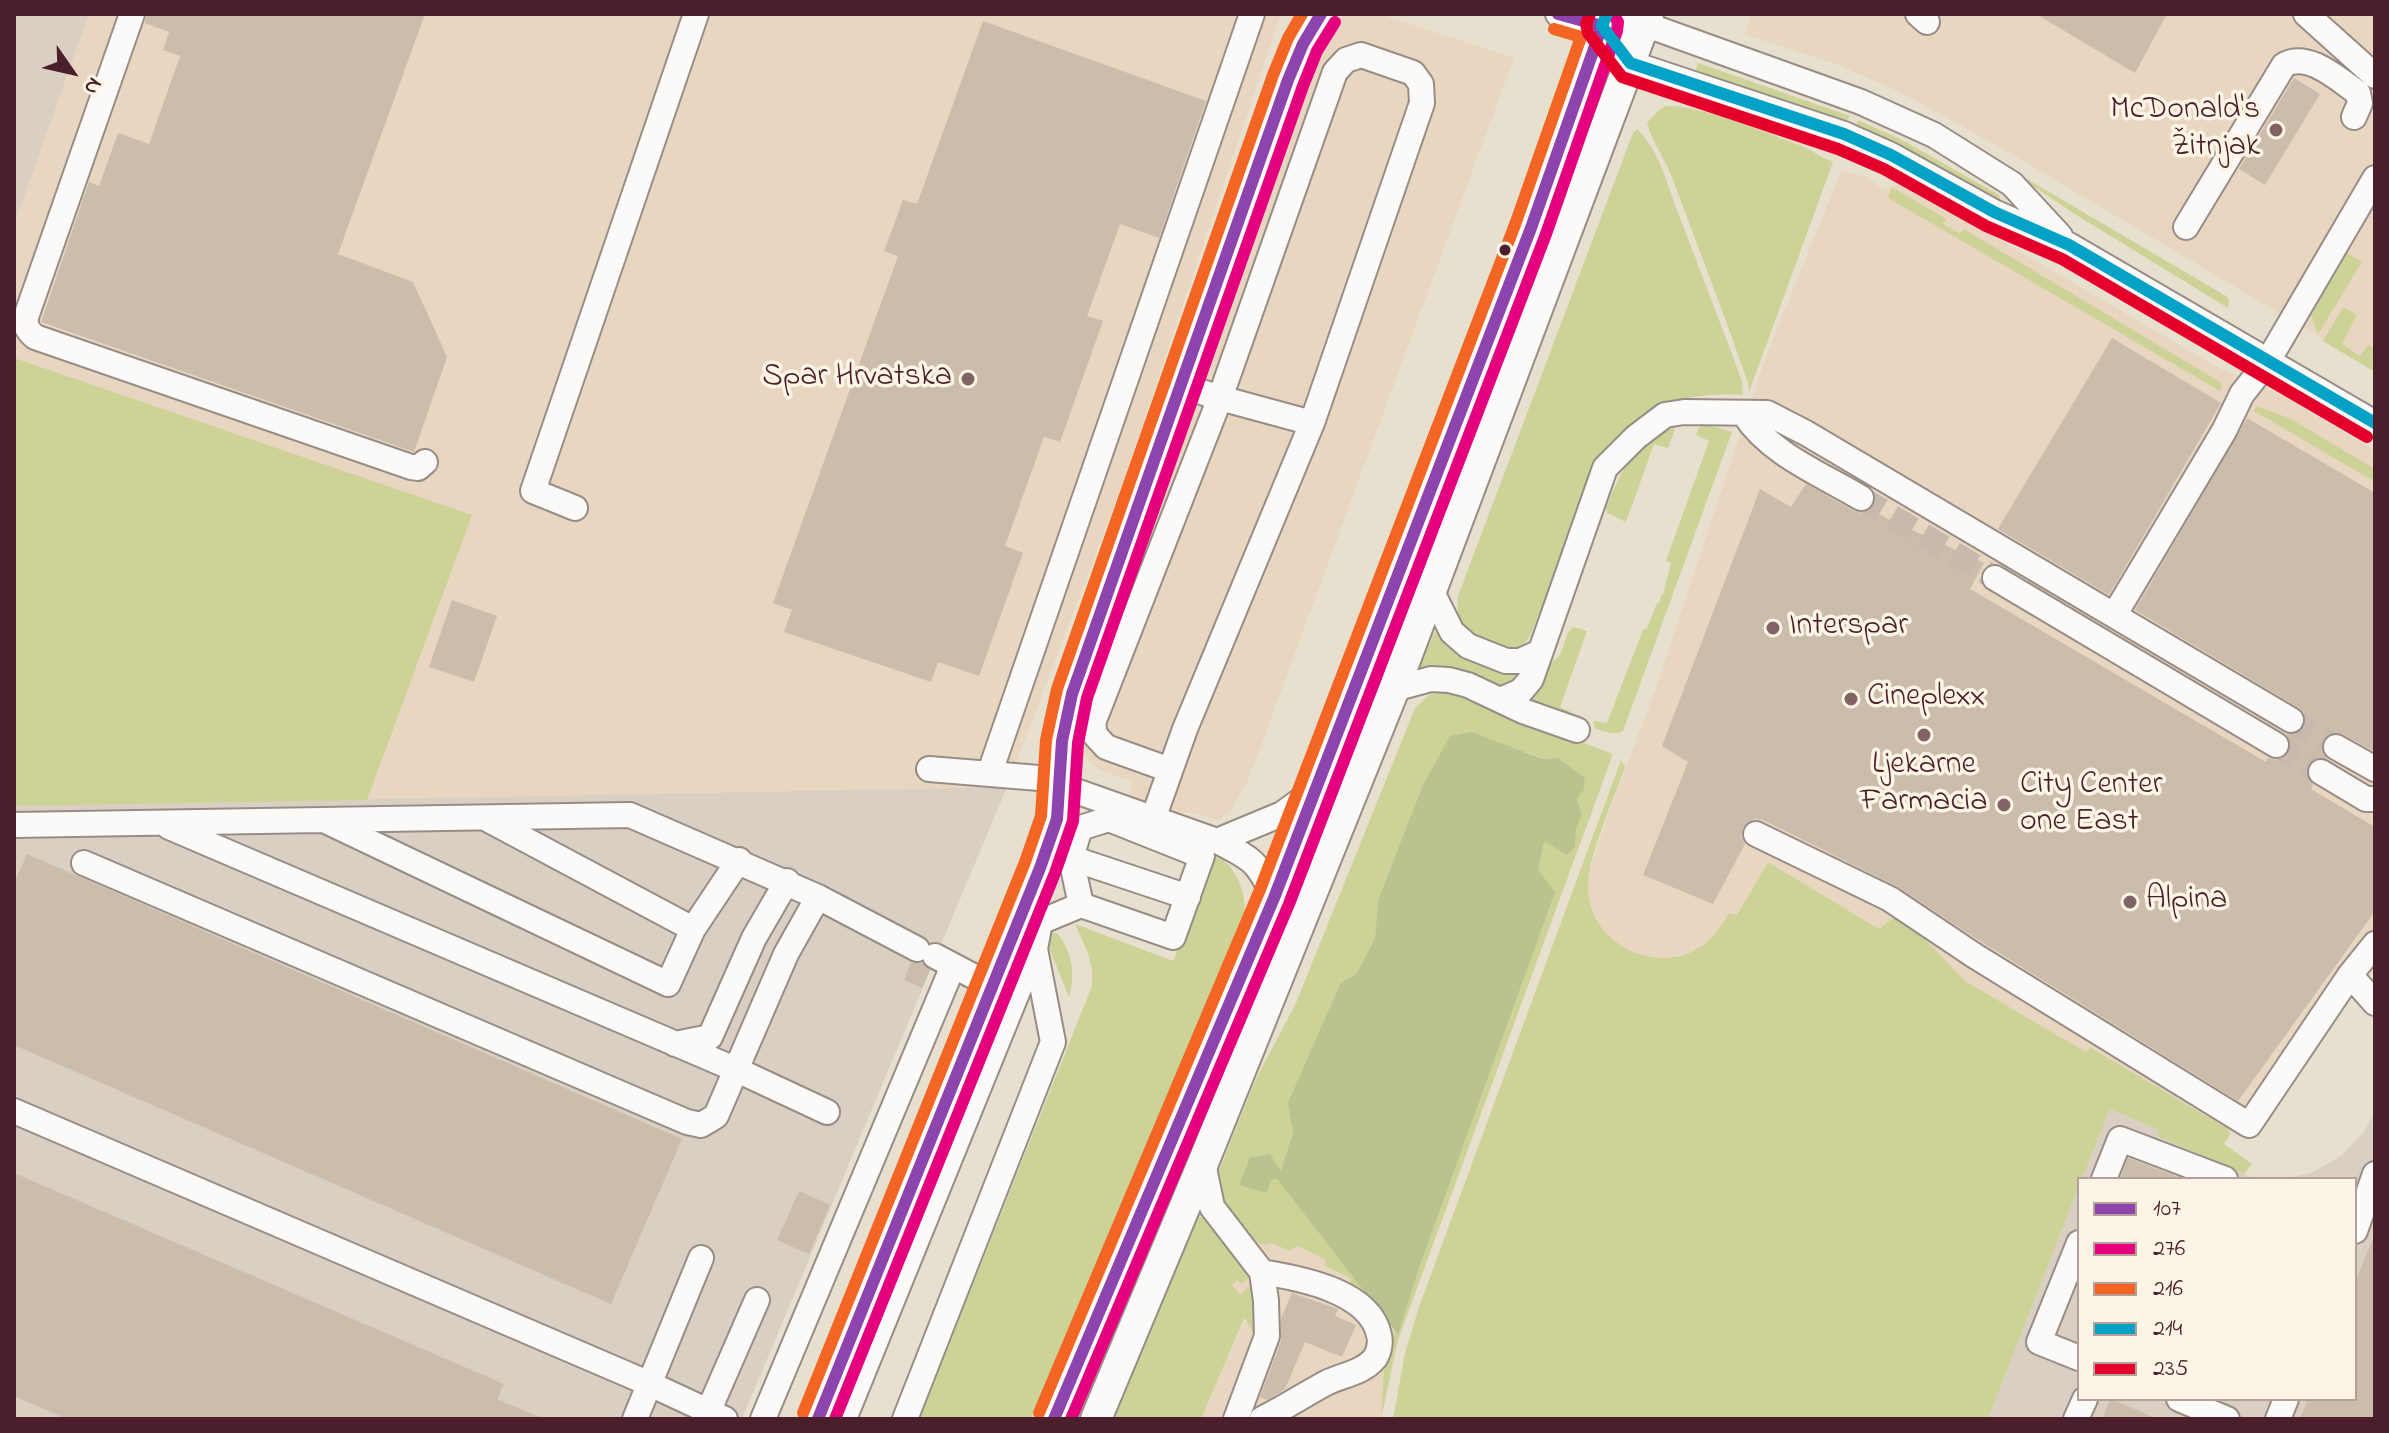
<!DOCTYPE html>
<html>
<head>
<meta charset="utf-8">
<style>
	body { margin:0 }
	#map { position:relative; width:2389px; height:1433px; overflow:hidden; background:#e7e0cf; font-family:"Indie Flower",sans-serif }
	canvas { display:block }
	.frame { position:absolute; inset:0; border:16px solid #4a1f2b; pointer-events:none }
	.legend { position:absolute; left:2077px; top:1177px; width:280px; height:224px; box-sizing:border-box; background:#fcf5e5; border:2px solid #b59f9b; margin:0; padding:10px 14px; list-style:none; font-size:24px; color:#4a1f2b }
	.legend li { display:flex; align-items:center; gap:16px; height:40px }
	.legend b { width:40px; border:2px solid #b59f9b }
	.north { position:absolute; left:32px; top:32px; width:80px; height:80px; -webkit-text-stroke:6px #fcf5e5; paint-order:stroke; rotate:124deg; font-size:22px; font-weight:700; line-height:32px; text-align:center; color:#4a1f2b }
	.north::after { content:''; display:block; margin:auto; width:28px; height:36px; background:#4a1f2b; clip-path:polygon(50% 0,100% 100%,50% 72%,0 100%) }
</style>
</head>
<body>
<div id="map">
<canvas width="2389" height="1433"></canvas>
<div class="frame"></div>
<ul class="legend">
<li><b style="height:10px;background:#8e44ad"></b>107</li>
<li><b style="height:10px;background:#e5007d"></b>276</li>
<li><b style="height:10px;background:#f26522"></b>216</li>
<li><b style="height:10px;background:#04a2c6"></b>214</li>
<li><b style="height:10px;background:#e4002b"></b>235</li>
</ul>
<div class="north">N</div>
</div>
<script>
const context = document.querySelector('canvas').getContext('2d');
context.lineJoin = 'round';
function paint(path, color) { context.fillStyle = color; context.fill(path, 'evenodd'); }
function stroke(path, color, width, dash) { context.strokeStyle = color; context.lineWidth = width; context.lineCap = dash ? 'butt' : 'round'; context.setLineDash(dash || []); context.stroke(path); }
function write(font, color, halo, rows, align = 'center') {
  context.font = font + ' "Indie Flower",sans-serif'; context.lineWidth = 7; context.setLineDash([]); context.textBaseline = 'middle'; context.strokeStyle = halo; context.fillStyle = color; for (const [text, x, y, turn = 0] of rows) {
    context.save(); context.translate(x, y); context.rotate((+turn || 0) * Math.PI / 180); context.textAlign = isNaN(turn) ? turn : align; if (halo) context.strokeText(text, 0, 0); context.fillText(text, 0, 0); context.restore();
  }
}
paint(new Path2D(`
	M89 14H1281L1122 485 1007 787 14 806V226Z
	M1346 14H1379L1514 58 1248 781 1232 809 1220 820 1186 812 1175 817 1128 800 1132 781 1099 770 1075 747 1321 32Z
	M1751 14H2375V370L2015 156 1904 94 1841 66 1744 34Z
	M1841 171 1868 177 1883 190 1905 181 1930 199 2219 368 2286 397 2375 451V932L2319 1007 2294 1047 2230 1135 2228 1129 2091 1047 2086 1052 1965 981 1900 913 1879 929 1768 862 1737 915 1729 913 1718 932 1696 950 1668 959 1638 955 1619 946 1603 931 1591 908 1588 893 1589 873 1604 826 1656 688 1764 362Z
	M1219 1170 1218 1192 1272 1243 1289 1251 1296 1246 1327 1260 1325 1267 1352 1280 1350 1285 1368 1296 1395 1331 1384 1367 1381 1419H1201L1246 1318 1247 1291 1240 1296 1231 1285 1238 1280 1201 1217 1196 1219Z`), '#e8d6c1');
paint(new Path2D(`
	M14 14H89L14 226Z
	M1007 787 742 1419H14V806Z
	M2110 1109 2159 1130 2157 1136 2252 1178 2263 1179H2082Z
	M2375 1111V1419H1988L2079 1186V1399H2355V1179H2285L2311 1173 2341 1156 2363 1133Z`), '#d9d0c3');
paint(new Path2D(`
	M1698 63 1850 116 1846 123 1696 70Z
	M1666 106C1696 104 1769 133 1799 145 1811 149 1820 157 1833 162L1749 392 1748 383C1724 314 1698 247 1673 180 1666 160 1652 143 1647 123L1659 110Z
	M1858 120 1904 141 1999 195 2001 201 1995 203 1937 167 1856 127Z
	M1637 129C1660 150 1669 191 1680 218 1701 273 1722 327 1742 381L1743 395C1680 392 1642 405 1602 455L1530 636C1526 642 1523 647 1516 648 1501 649 1472 638 1464 627 1457 617 1457 607 1458 596L1633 133Z
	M2015 172 2226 296 2229 299 2228 308 2078 216 2015 174Z
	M1892 187 1946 219 1943 224 1960 234 1964 229 2220 382 2222 385 2220 391 1888 198Z
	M2347 253 2362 262 2318 334 2311 316Z
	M2343 307 2357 315 2342 344 2360 356 2368 345 2375 349V372L2323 341Z
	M14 358 472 515 367 800 14 806Z
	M2257 406 2291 419 2375 469V482L2254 411Z
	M1704 424 1732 432 1623 731C1614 736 1604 732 1595 728L1593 721 1607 723 1643 630 1647 628 1657 603H1659L1661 595 1665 592 1664 590 1671 563 1666 561 1709 441 1696 435 1699 427Z
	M1672 428 1675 429 1668 448 1654 444 1626 522 1607 513 1606 508C1621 471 1633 444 1672 428Z
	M1574 627 1587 631 1560 707 1571 712 1570 716 1527 700 1547 667 1560 655 1568 632Z
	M1435 631C1461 655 1487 674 1524 674L1508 686H1499L1457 670H1418Z
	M1442 691 1456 694 1613 754 1398 1340 1381 1419 1384 1367 1395 1331 1398 1334 1420 1265 1544 840 1575 847 1576 829 1582 815 1577 799 1584 790 1585 778 1558 758 1543 759 1529 753 1450 737 1422 787 1378 900 1375 938 1357 973 1340 984 1289 1103 1293 1133 1281 1172 1270 1154 1250 1157 1239 1185 1277 1179 1368 1296 1350 1284 1351 1279 1325 1266 1326 1260 1297 1246 1289 1251 1272 1243 1263 1245 1250 1238 1225 1207 1218 1192 1219 1170 1256 1079 1296 1003 1415 708 1429 695Z
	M1621 760 1625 767C1614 800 1587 856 1588 890 1590 942 1653 975 1697 949 1712 940 1721 927 1729 913L1737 915 1768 862 1879 929 1900 913 1965 981 2086 1052 2090 1047 2228 1129 2230 1135 2224 1144 2252 1164 2244 1174 2157 1136 2159 1130 2110 1109 2082 1179H2079V1186L1988 1419H1393L1405 1353 1419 1307Z
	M1217 855C1238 870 1245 890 1245 915L1054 1377 1030 1419H919L1092 986V968L1087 951 1075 924 1173 961Z
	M1052 933H1057C1072 951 1076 975 1069 997L1047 943 1049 934Z
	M1201 1217 1206 1218 1249 1278 1241 1284 1237 1280 1232 1285 1240 1295 1253 1283 1256 1329 1254 1335 1246 1319H1244L1201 1419H1114L1196 1219Z`), '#cdd297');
paint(new Path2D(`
	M1472 732 1543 759 1558 758 1585 778 1584 790 1577 799 1582 815 1576 829 1575 847 1567 855 1544 841 1538 870 1555 892 1420 1265 1398 1335 1277 1179 1271 1180 1267 1193 1239 1185 1250 1157 1270 1154 1281 1171 1293 1133 1288 1103 1340 984 1357 973 1375 938 1378 900 1422 787 1450 736Z`), '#b8c390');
paint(new Path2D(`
	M147 14H425L338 254 413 282 447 357 414 452 41 322 89 182 99 186 118 133 149 144 180 56 163 50 169 32 145 23Z
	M2036 14H2167L2135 73Z
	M983 21 1206 101 1159 238 1120 224 1087 316 1103 321 1060 442 1044 437 1005 546 1023 553 979 676 938 662 931 682 784 632 792 610 773 603 898 256 884 251 903 200 917 204Z
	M2294 78 2320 94 2265 185 2239 169Z
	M2112 338 2221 403 2109 595 1998 529Z
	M2247 418 2375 493V752L2343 734H2329L2323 739 2321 746 2327 759H2313L2308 765 2306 773 2313 785 2311 789 2375 827V911L2238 1101 1983 943 1898 887 1763 820 1754 819 1743 827 1741 836 1745 844 1713 904 1643 875 1688 762 1662 746 1760 489 1791 507 1806 484 1854 511 1862 513 1869 510 1984 563 1970 589 2266 762 2268 758 2277 760 2284 758 2291 746 2285 734 2298 733 2304 727V713L2299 708 2135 610Z
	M452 600 497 616 474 682 429 667Z
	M27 854 682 1139 611 1304 14 1045V884Z
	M911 963H922L930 970 922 988 904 980Z
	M2128 1158 2183 1179H2120Z
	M14 1173 504 1384 497 1399 544 1419H67L14 1396Z
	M799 1191 830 1205 809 1254 777 1240Z
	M2375 1234V1419H2300L2308 1399H2355V1282Z
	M1292 1293 1338 1309 1335 1316 1356 1325 1342 1357 1305 1342 1285 1389 1267 1400 1260 1397 1281 1341V1318Z
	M2110 1399H2111L2158 1419H2102Z`), '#ccbcab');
stroke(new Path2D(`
	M1861 498 1995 578
	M2291 720 2336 747
	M2276 745 2321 772`), '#c8b9ae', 24, [24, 12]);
const minor = new Path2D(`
	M132 14 27 314C24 325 27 330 35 337L411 467 418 468 425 462
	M1558 14 1602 26 1644 24 1861 102 1934 135 2012 184 2060 236
	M1918 14 1927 22
	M2306 14 2375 76
	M1602 26 1630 63 1844 134 1891 155 1994 212 2069 245 2375 423
	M2186 227 2284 65C2308 51 2338 79 2358 93L2360 103 2354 117
	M1180 385 1220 398 1312 423
	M1744 414C1770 454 1821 474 1861 498
	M575 508 533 491 696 14
	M1995 578 2276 745
	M1432 592 1452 632 1468 646 1506 661H1520L1538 653
	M2115 614 2224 431 2242 394 2268 361 2375 178
	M1394 689 1431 679 1449 680 1468 685 1523 711 1577 730
	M1503 699 1521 691 1531 679 1605 468 1636 437 1665 415 1684 412 1767 413 1806 433 2291 720
	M2336 747 2375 769
	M929 769 1039 778 1217 841C1252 859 1258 861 1274 898
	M990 772 1252 14
	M2321 772 2366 799H2375
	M485 818 693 929
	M1153 819 1185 729 1312 423 1422 103 1421 84 1413 73 1361 55 1346 60 1335 72 1220 398 1093 723 1095 735 1106 747 1170 770
	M328 822 668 984 693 929 739 860
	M14 825 630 815 818 897
	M169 827 737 1070 827 1112
	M1756 834 1890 899 1975 956 2249 1125 2350 975 2375 944
	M1217 841 1282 814 1315 790
	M1071 858 1188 897
	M84 863 687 1122 701 1125 716 1116 786 954 818 897 917 949
	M1040 922 1081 905 1173 937 1202 856 1109 819 1080 828 1071 858 1081 905
	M935 956 990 985
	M2350 975 2375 1003
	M675 1044 710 1037 754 938 787 881
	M14 1111 650 1384 725 1419
	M1203 1163 1212 1207 1262 1272 1266 1301 1267 1336 1236 1419
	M2104 1179 2120 1139 2225 1179
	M2355 1231 2375 1174
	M2079 1243 2039 1342 2079 1358
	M1262 1272C1299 1278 1370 1291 1379 1335 1381 1342 1379 1352 1375 1358 1363 1373 1342 1375 1326 1383 1304 1395 1284 1408 1262 1419
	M2179 1399 2227 1419
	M635 1419 701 1258
	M705 1419 757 1300
	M763 1419 953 966
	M818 1419 1040 868 1057 819 1062 741 1072 694 1288 80 1303 44 1321 14
	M844 1419 1035 949
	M905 1419 1053 1042 1035 949 1040 922 1030 890
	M2076 1419 2085 1399
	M2278 1419 2286 1399`);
const major = new Path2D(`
	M1054 1419 1274 898 1531 228 1607 14
	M1096 1419 1203 1163 1394 689 1648 14`);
stroke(minor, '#978d86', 28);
stroke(major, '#978d86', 34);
stroke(minor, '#fbfaf8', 24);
stroke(major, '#fbfaf8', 30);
stroke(new Path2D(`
	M818 1419 1040 868 1057 819 1062 741 1072 694 1288 80 1303 44 1321 14
	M1054 1419 1274 898 1531 228 1602 26 1558 14`), '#8e44ad', 12);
stroke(new Path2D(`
	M835 1419 1055 873 1073 821 1078 743 1087 698 1303 86 1317 51 1335 22
	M1071 1419 1289 904 1546 234 1617 31 1618 22 1613 14`), '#e5007d', 12);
stroke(new Path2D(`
	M803 1413 1025 862 1041 816 1046 740 1057 689 1273 75 1288 38 1302 14
	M1039 1413 1259 892 1516 222 1581 37 1554 29`), '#f26522', 12);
stroke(new Path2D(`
	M1607 14 1602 26 1630 63 1844 134 1891 155 1994 212 2069 245 2375 423`), '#04a2c6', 12);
stroke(new Path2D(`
	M1590 14 1586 24 1588 33 1622 77 1838 149 1884 169 1986 226 2062 259 2367 437`), '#e4002b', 12);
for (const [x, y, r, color] of [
	[2276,130,8,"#816364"],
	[1505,250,7,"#4a1f2b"],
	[968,379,8,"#816364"],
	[1773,628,8,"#816364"],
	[1851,699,8,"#816364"],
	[1924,735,8,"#816364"],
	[2004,805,8,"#816364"],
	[2130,902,8,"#816364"]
]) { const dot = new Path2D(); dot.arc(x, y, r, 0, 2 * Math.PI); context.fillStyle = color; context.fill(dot); stroke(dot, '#fcf5e5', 3); }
write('32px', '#4a1f2b', '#fcf5e5', [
	["McDonald's",2260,112,"right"],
	["Žitnjak",2260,149,"right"],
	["Spar Hrvatska",952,379,"right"],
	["Interspar",1789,628],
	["Cineplexx",1867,699],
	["Ljekarne",1924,767,"center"],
	["Farmacia",1924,804,"center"],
	["City Center",2020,787],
	["one East",2020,824],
	["Alpina",2146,902]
], 'left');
</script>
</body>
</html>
